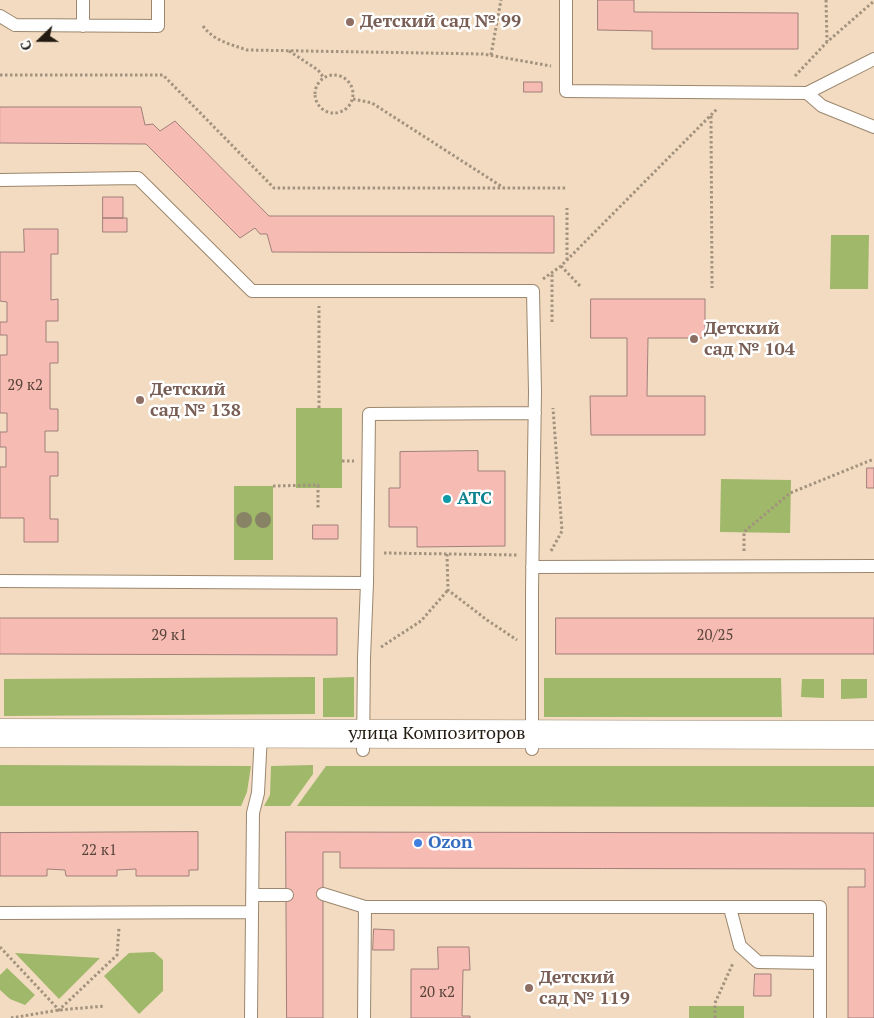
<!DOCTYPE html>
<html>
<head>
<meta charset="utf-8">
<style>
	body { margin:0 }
	#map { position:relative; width:874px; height:1018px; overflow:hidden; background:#f2dbc1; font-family:"PT Serif",serif }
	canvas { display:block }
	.north { position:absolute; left:15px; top:15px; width:50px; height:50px; -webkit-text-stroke:4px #fff; paint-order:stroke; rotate:248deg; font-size:14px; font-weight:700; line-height:20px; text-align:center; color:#231b11 }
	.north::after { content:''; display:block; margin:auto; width:18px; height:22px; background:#231b11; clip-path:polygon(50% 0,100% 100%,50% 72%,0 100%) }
</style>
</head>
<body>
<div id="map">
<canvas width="874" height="1018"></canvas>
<div class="north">С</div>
</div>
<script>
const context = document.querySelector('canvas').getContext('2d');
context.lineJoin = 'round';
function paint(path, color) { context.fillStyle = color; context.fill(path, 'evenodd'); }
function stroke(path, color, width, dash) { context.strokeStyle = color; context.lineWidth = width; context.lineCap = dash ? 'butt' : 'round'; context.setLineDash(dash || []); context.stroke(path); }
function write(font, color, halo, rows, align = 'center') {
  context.font = font + ' "PT Serif",serif'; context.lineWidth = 5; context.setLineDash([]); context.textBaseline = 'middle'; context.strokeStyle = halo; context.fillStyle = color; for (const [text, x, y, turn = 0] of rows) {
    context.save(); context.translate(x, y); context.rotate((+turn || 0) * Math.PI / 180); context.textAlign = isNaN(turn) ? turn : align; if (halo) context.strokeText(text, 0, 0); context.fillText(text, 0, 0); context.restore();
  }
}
paint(new Path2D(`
	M831 235H869L868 289H830Z
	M296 408H342V488H296Z
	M721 479 791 480 790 533 720 532Z
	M234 486H273V560H234Z
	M315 677V714L4 716V679Z
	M354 677V717H323V678Z
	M544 678H781L782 717H544Z
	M802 679H824V698L801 697Z
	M841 679H867V698L841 699Z
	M0 765 251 766 247 792 241 806H0Z
	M313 765V774L290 806H264L270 795 271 766Z
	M326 766H874V807L297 806Z
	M154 952 163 960V991L139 1014 104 976 129 953Z
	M15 953 100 958 59 999Z
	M7 968 35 995 25 1005 10 999 0 990V975Z
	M689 1006H744V1018H689Z`), '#9fb869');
const building = new Path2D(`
	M598 0H634V12L798 13V49H652V31L598 30Z
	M524 82H542V92H524Z
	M0 107H141L145 125 153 124 160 131 175 121 269 216H554V253L272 252 267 234H260L255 228 240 238 146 144 0 143Z
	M103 197H123V218H103Z
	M103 218H127V232H103Z
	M24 229H58V254H51V300L58 299V321H46V342H58V363H50V409H58V431H45V452H58V476H50V519H58V542H24V518H0V467H6V447H0V432H7V413H0V355H7V335H0V322H7V302L0 301V252H24Z
	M591 299H705V338H648L647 396H705V435H591L590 396H627V338H591Z
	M478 451V471H505V546L417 547V527H389V488H400V452Z
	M867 468H874V488H867Z
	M313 525H338V539H313Z
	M0 618H337V655L0 654Z
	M556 618H874V654H556Z
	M198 832V870H189V876H136V869L117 870V876H66L65 870 47 869V876H0V833Z
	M286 832 874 833V1018H848V887H865V869L340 868V852H323V1018H287Z
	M374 929 394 930V950H373Z
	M438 947H469L470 970H463L462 1016H470V1018H411V969H438Z
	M755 974H771V996H754Z`);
paint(building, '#f6bbb2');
stroke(building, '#a17f7a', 1);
const lane = new Path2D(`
	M83 0V26
	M566 0V91L807 93 874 59
	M0 16 15 25 158 26V0
	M807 93 822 106 874 127
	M0 180 138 178 252 291H533L535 392 532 590V749
	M532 567 874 566
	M0 581 367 583 364 658 363 750
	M367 583 369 414 535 413
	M323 894 365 907
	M252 895H287
	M730 908 740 946 758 962 820 963
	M0 913 252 912
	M251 1018 253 813 258 793 261 734
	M364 1018 365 907H820V1018`);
const secondary = new Path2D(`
	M0 733 874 735`);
stroke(lane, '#9b876e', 14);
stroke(secondary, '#9b876e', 29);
stroke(new Path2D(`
	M826 0 827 41
	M203 26C214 41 230 44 247 50L483 54 551 66
	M289 51 318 70 324 78
	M491 55 501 0
	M0 75H163L274 188H567
	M315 94a19 19 0 1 1 38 0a19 19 0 1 1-38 0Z
	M795 76 827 42 874 1
	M353 99 372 103 504 188
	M711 116 712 288
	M567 260V208
	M561 266 580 286
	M543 279 561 266 717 109
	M552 322V272
	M319 408V306
	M342 461H354
	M273 486 318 485V510
	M551 551 562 531 553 408
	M744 551V532L790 493 874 459
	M384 553 517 555
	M447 554 448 590 487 620 517 640
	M381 647 421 621 448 590
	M0 947 59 1010 117 955 119 928
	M11 1018 59 1010 105 1006
	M715 1018V1003L733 963`), '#a3927e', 3, [2.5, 2.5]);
stroke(lane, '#fff', 12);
stroke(secondary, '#fff', 28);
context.fillStyle = '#878364';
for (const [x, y] of [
	[244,520],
	[263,520]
]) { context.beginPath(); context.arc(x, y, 8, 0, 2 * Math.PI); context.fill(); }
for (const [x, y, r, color] of [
	[350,22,5,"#8d6e63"],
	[694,339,5,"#8d6e63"],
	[140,400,5,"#8d6e63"],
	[447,499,5,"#0f9aa8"],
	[418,843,5,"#3f7fe0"],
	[529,988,5,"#8d6e63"]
]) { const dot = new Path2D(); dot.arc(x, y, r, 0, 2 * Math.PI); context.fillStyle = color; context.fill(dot); stroke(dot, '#fff', 2); }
write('15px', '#584339', null, [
	["29 к2",25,386],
	["29 к1",169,636],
	["20/25",715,636],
	["22 к1",99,851],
	["20 к2",437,993]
]);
write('bold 18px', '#785e54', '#fff', [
	["Детский сад № 99",360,22],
	["Детский",704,329],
	["сад № 104",704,350],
	["Детский",150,390],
	["сад № 138",150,411],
	["Детский",539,978],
	["сад № 119",539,999]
], 'left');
write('bold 18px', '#0d838f', '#fff', [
	["АТС",457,499]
], 'left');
write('18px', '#231b11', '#fff', [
	["улица Композиторов",437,734]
]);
write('bold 18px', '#366cbe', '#fff', [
	["Ozon",428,843]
], 'left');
</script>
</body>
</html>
